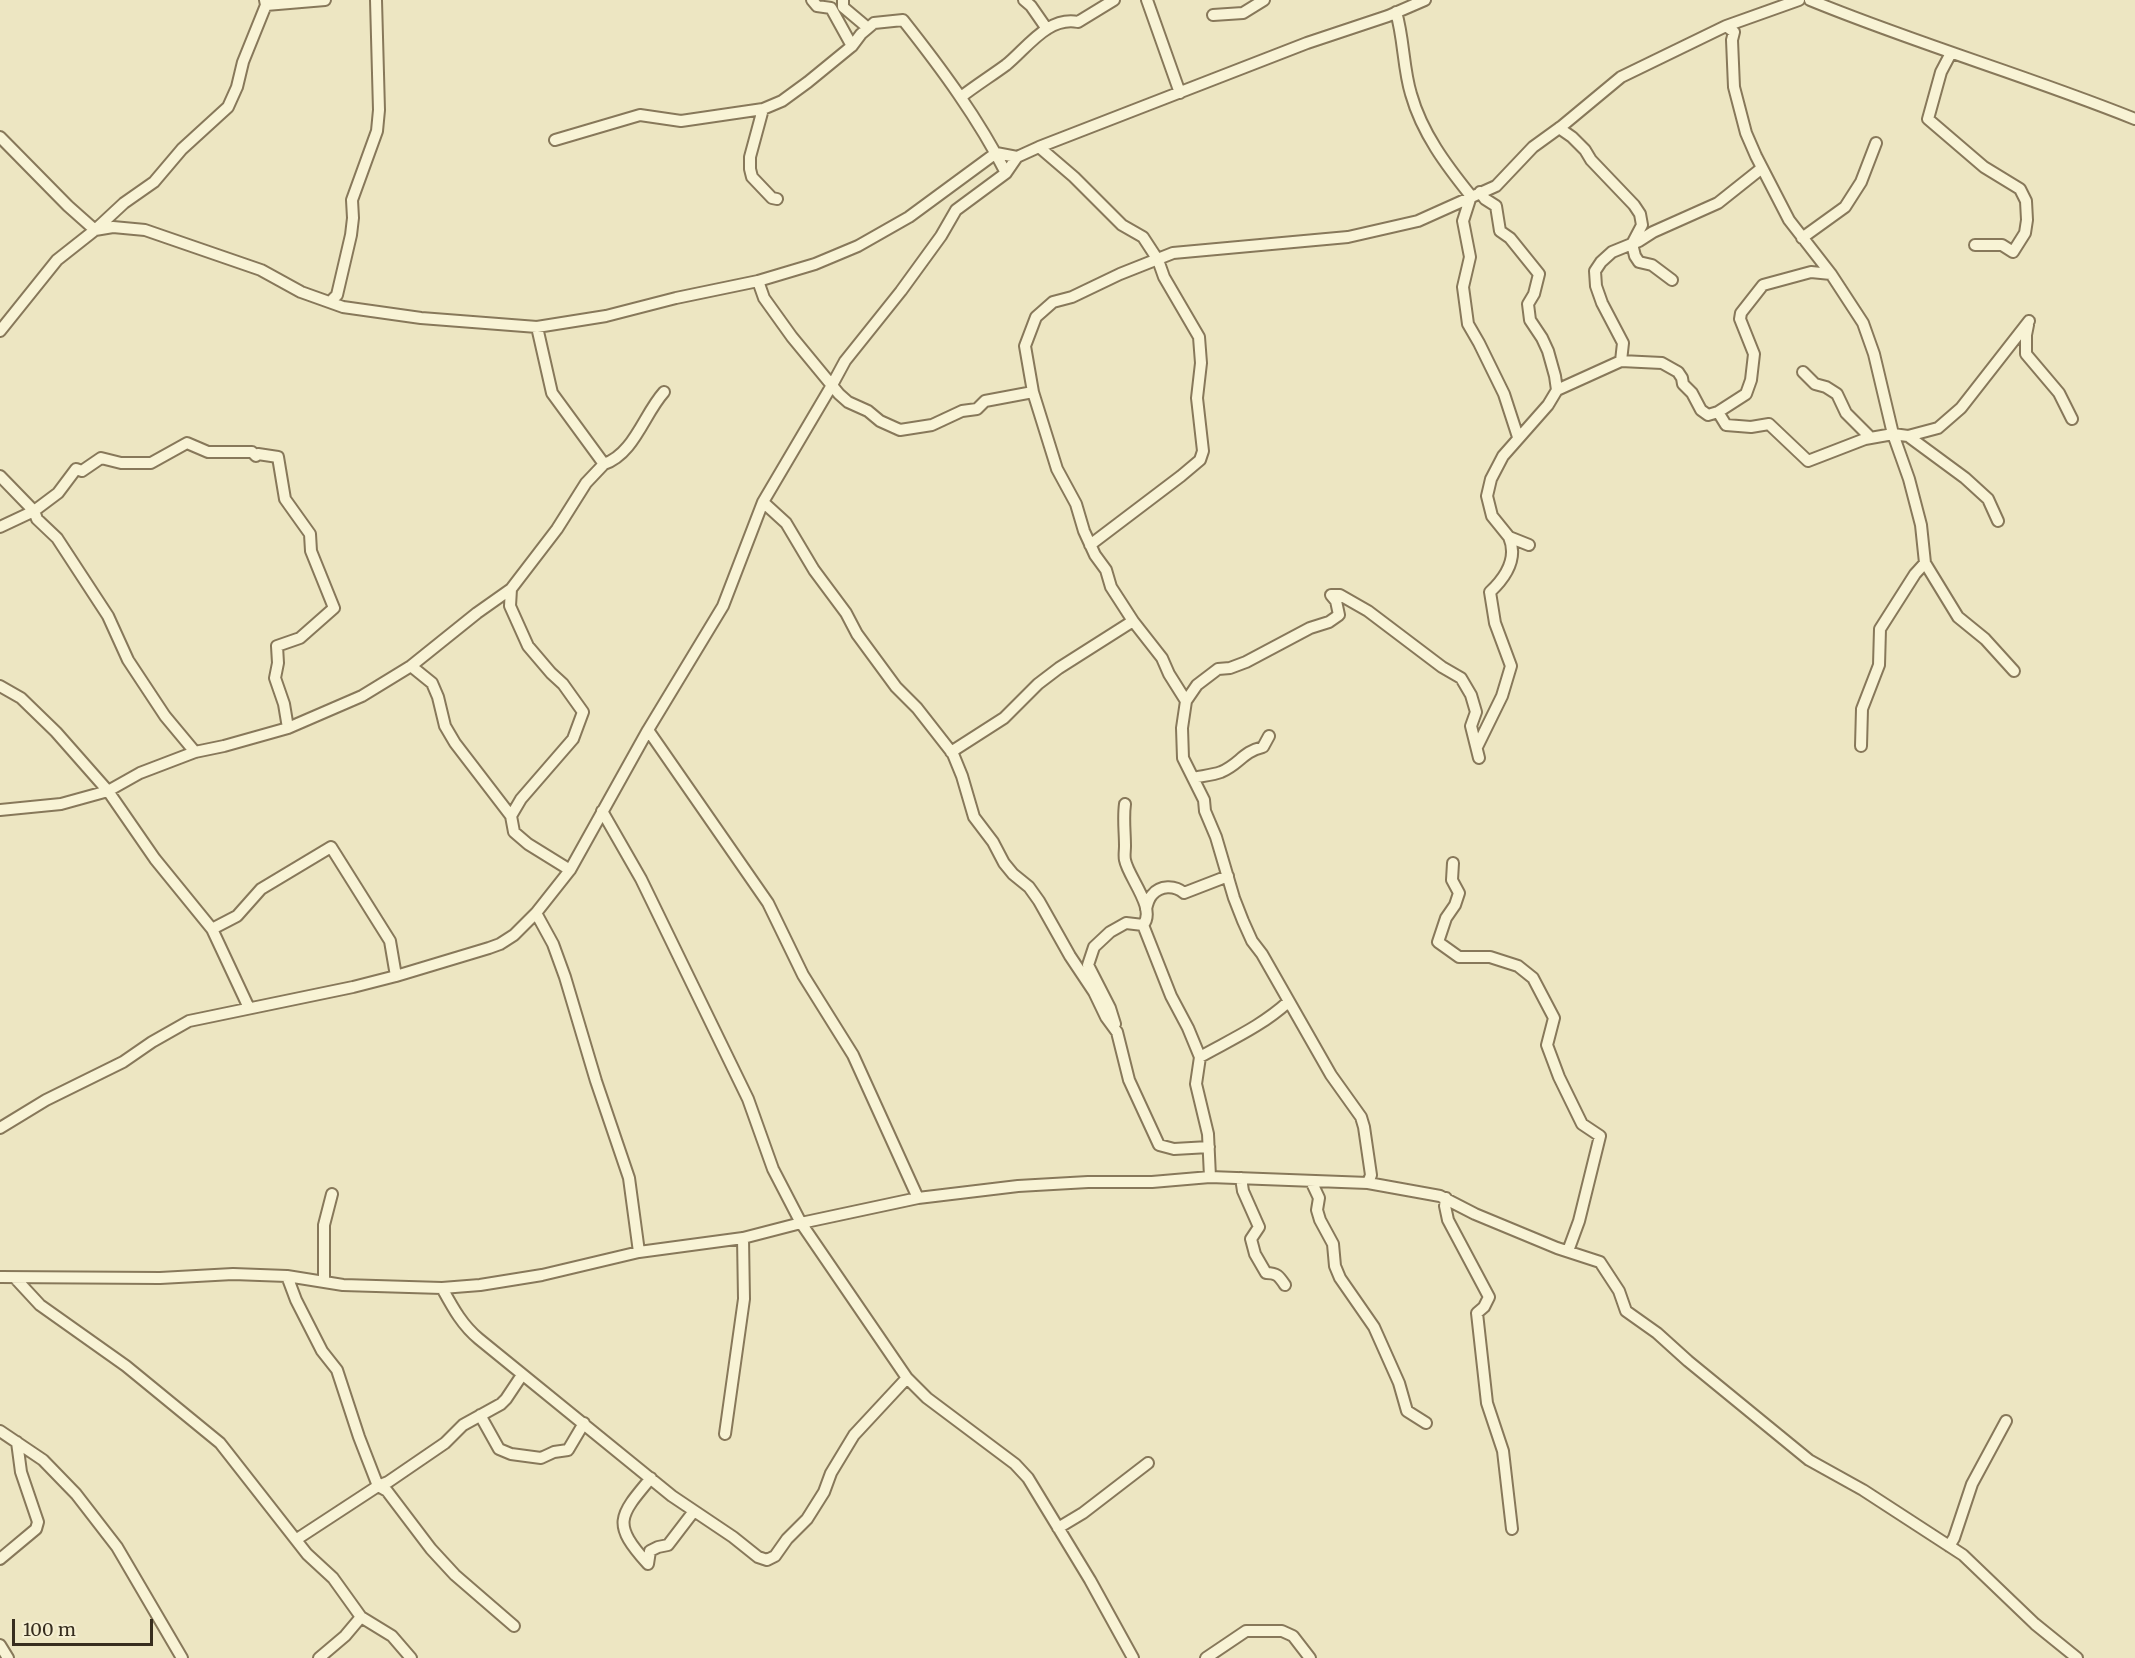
<!DOCTYPE html>
<html>
<head>
<meta charset="utf-8">
<style>
	body { margin:0 }
	#map { position:relative; width:2135px; height:1658px; overflow:hidden; background:#ede6c2; font-family:Merriweather,serif }
	canvas { display:block }
	.scale { position:absolute; left:12px; top:1619px; width:141px; height:27px; box-sizing:border-box; border:3px solid #372d1e; border-top:0; padding-left:8px; font-size:18px; line-height:21px; white-space:nowrap; color:#372d1e; -webkit-text-stroke:4px #f5efd2; paint-order:stroke }
</style>
</head>
<body>
<div id="map">
<canvas width="2135" height="1658"></canvas>
<div class="scale">100 m</div>
</div>
<script>
const context = document.querySelector('canvas').getContext('2d');
context.lineJoin = 'round';
function stroke(path, color, width, dash) { context.strokeStyle = color; context.lineWidth = width; context.lineCap = dash ? 'butt' : 'round'; context.setLineDash(dash || []); context.stroke(path); }
const minor = new Path2D(`
	M812 0 817 6 831 8 852 46
	M843 0V7L868 28
	M1024 0 1031 6 1047 29
	M1147 0 1180 93
	M1810 0C1917 44 2028 76 2135 119
	M266 5 325 0
	M1396 12C1404 39 1403 68 1411 94 1422 133 1446 165 1471 196L1463 221 1470 257 1463 287 1468 324 1479 343 1504 394 1518 437
	M1213 15 1243 13 1264 0
	M1726 26 1734 32 1732 40 1734 87 1746 133 1756 156 1789 220 1831 274 1863 323 1874 354 1893 434 1909 479 1921 525 1925 563 1958 617 1985 639 2014 671
	M1951 53 1941 72 1928 119 1984 167 2020 189 2026 201 2027 220 2025 233 2013 252 2002 245H1975
	M961 97C975 86 991 76 1006 65 1027 48 1048 16 1078 22L1114 0
	M763 109 750 157V169L752 177 772 198 777 199
	M1559 128 1572 137 1585 150 1591 160 1634 205 1640 214 1642 225 1632 244 1635 256 1639 262 1652 265 1672 280
	M0 137 68 206 95 230 124 203 154 182 182 149 228 107 237 87 243 62 266 5 265 0
	M555 140 640 115 681 121 763 109 782 101 808 82 852 46 861 34 874 23 903 20C941 68 978 118 1006 173
	M1039 147 1074 177 1122 225 1143 237 1158 260 1164 277 1199 337 1201 363 1197 398 1203 451 1200 460 1181 476 1090 545
	M1480 192 1485 199 1496 206 1500 231 1510 238 1539 274 1534 294 1528 304 1530 320 1542 338 1548 351 1555 376 1557 390
	M1802 238 1845 207 1861 182 1876 143
	M1831 274 1811 272 1763 285 1741 313 1740 319 1754 354 1751 380 1746 394 1718 412 1726 425 1751 427 1769 424 1808 461 1865 439 1893 434 1908 436 1965 478 1988 499 1998 521
	M758 281 764 298 792 337 839 394 848 402 868 411 880 421 900 430 932 425 962 411 977 409 985 401 1033 392 1057 469 1076 504 1084 531 1095 555 1106 570 1111 587 1133 621 1162 658 1169 674 1186 701 1182 728 1183 758 1204 800 1205 811 1216 837 1234 898 1243 921 1252 941 1262 954 1331 1075 1361 1117 1364 1127 1371 1175 1368 1183
	M330 302 337 295 351 235 353 218 352 200 377 131 379 110 376 0
	M2028 325 2026 335V354L2059 393 2072 419
	M0 331 57 260 95 230 113 227 145 230 261 270 301 292 343 307 421 318 537 327 606 316 676 298 758 281 815 264 858 246 909 217 996 153 1017 157
	M1621 361 1623 343 1602 303 1596 286 1595 271 1601 262 1612 252 1639 241 1653 232 1718 203 1762 168
	M1803 372 1815 384 1826 387 1837 394 1846 413 1871 438
	M1033 392 1025 346 1036 317 1053 302 1072 297 1120 274 1173 253 1348 237 1418 221 1496 186 1533 147 1562 126 1621 77 1726 26 1799 0
	M1908 436 1938 428 1961 408 2029 321
	M604 464C634 454 644 414 664 392
	M0 476 34 511 37 519 57 538 108 616 128 660 165 716 195 752
	M763 502 786 523 814 570 846 613 857 634 896 687 917 708 953 754 962 776 974 817 993 842 1004 863 1013 874 1029 887 1039 901 1070 956 1094 992 1106 1017 1117 1032 1129 1080 1159 1145 1174 1149 1209 1147
	M0 527 34 511 58 493 76 469 82 471 101 458 121 463H151L187 443 208 452H252L256 456 258 454 278 457 285 499 310 534 311 551 334 608 300 638 277 646 278 663 275 678 284 704 288 728
	M1529 545 1509 537 1492 516 1487 496 1491 479 1503 456 1548 405 1557 390 1621 361 1662 363 1678 372 1682 378 1683 384 1692 393 1701 410 1708 415 1718 412
	M511 589 510 606 528 646 551 673 563 684 583 712 573 739 521 799 511 816 514 832 528 844 570 870
	M411 666 432 683 438 697 445 726 455 743 511 816
	M0 686 21 698 56 732 108 791 155 859 212 929 249 1008
	M1186 701 1197 685 1218 669 1230 668 1246 662 1310 628 1329 622 1339 615 1336 601 1331 595H1340L1368 611 1442 667 1461 678 1471 695 1476 712 1471 726 1479 758
	M648 730 768 903 803 975 853 1055 918 1198
	M1861 746 1862 709 1879 665 1880 629 1915 574 1925 563
	M1477 747 1502 696 1511 666 1495 623 1490 592C1506 577 1518 558 1509 537
	M951 752 1004 718 1038 684 1059 668 1133 621
	M1193 778C1202 776 1213 775 1221 772 1240 764 1242 752 1263 747L1269 736
	M1125 804C1123 818 1125 832 1125 846 1125 851 1124 856 1125 860 1128 877 1157 909 1143 925
	M0 810 61 804 108 791 140 773 195 752 224 746 288 728 362 696 411 666 477 613 511 589 557 529 586 483 604 464 552 393 537 327
	M602 811 641 879 748 1099 773 1169 801 1223 907 1378 927 1398 1015 1464 1028 1478 1090 1580 1133 1658
	M1453 863 1452 880 1459 893 1455 905 1446 918 1438 942 1459 957H1490L1518 966 1533 978 1554 1018 1547 1045 1559 1077 1582 1124 1600 1136 1579 1221 1568 1251
	M1146 909C1147 905 1149 898 1152 895 1160 885 1175 885 1184 893L1228 876
	M536 913 553 944 565 977 596 1081 629 1178 639 1252
	M1143 925 1171 996 1188 1028 1200 1057 1196 1084 1208 1134 1210 1177
	M212 929 237 916 261 889 331 847 390 941 396 976
	M1115 1024 1110 1008 1088 965 1094 947 1110 932 1126 923 1143 925
	M1200 1057C1230 1040 1262 1026 1288 1002
	M0 1128 46 1100 123 1062 152 1042 189 1021 353 987 396 976 489 948 500 944 514 935 536 913 570 870 648 730 723 606 763 502 832 385 845 361 901 291 941 236 956 210 1006 173 1017 157 1039 147 1307 43 1388 16 1425 0
	M1241 1178 1243 1191 1259 1227 1251 1239 1255 1254 1266 1273C1277 1273 1279 1276 1285 1285
	M1311 1181 1319 1198 1317 1210 1320 1220 1333 1244 1335 1266 1340 1278 1374 1327 1399 1383 1407 1411 1426 1423
	M1446 1198 1445 1206 1448 1220 1489 1297 1484 1307 1477 1313 1487 1403 1503 1451 1512 1529
	M287 1276 296 1300 322 1351 337 1370 359 1437 378 1486 387 1491 431 1549 455 1575 514 1626
	M0 1277 160 1278 233 1274 287 1276 343 1285 442 1288 480 1285 542 1275 639 1252 743 1238 801 1223 918 1198 1018 1186 1088 1182H1152L1210 1177 1368 1183 1440 1196 1475 1214 1557 1248 1600 1262 1619 1291 1626 1311 1657 1333 1688 1361 1809 1460 1863 1490 1963 1555 2035 1624 2077 1658
	M15 1278 40 1305 126 1366 220 1443 307 1554 333 1578 361 1617 392 1636 411 1658
	M324 1281V1225L332 1194
	M442 1288C453 1308 462 1325 479 1339L672 1496 733 1537 758 1557 767 1560 775 1556 787 1539 807 1519 824 1492 831 1473 854 1435 907 1378
	M480 1415 499 1449 511 1454 541 1458 554 1452 568 1450 584 1423
	M0 1431 43 1460 76 1494 117 1547 182 1658
	M725 1434 744 1299 743 1238
	M651 1478C618 1517 612 1524 648 1564L650 1551 658 1547 668 1545 694 1511
	M1058 1528 1083 1513 1148 1463
	M297 1539 378 1486 388 1482 445 1443 463 1425 501 1404 506 1399 522 1375
	M1949 1546 1954 1538 1972 1484 2006 1421
	M0 1559 36 1529 38 1522 21 1472 17 1442
	M0 1645 8 1658
	M319 1658 345 1636 361 1617
	M1206 1658 1246 1631H1282L1293 1636 1310 1658`);
stroke(minor, '#87785a', 14);
stroke(minor, '#f8f3d5', 10);
</script>
</body>
</html>
